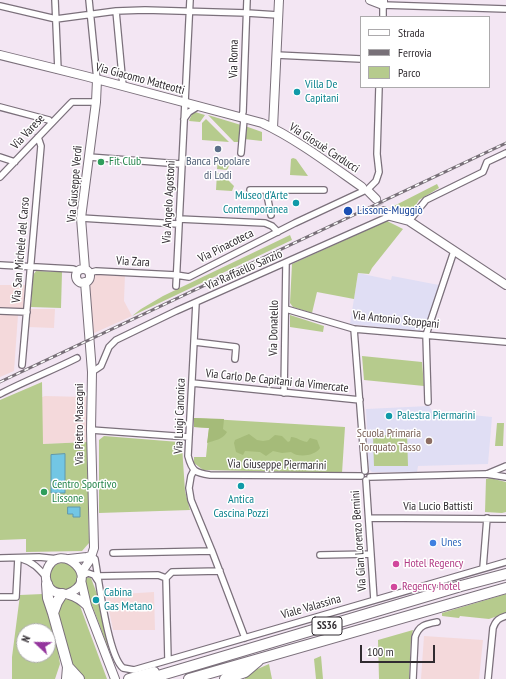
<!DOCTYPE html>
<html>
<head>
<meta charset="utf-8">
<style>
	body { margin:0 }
	#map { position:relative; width:506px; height:679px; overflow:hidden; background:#f3e6f3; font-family:"PT Sans Narrow",sans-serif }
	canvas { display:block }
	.legend { position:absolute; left:360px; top:16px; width:130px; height:72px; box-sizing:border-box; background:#fff; border:1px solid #acaaac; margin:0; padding:5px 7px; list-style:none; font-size:12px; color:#302b30 }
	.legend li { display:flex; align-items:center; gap:8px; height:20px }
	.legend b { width:20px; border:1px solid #acaaac }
	.north { position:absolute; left:16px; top:623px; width:40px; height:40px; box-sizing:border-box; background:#fff; border:1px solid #acaaac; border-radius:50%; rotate:292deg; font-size:11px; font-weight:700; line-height:16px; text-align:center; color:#302b30 }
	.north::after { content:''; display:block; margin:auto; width:14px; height:18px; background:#94359d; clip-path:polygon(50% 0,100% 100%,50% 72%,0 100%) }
	.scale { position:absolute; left:360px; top:645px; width:75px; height:18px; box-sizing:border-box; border:2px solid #302b30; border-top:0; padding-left:5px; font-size:12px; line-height:14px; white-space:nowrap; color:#302b30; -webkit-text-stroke:3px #fff; paint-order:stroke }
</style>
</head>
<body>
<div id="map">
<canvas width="506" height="679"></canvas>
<ul class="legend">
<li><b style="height:5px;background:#fff"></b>Strada</li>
<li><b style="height:5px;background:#787078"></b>Ferrovia</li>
<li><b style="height:11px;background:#b6cb8d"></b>Parco</li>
</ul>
<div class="north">N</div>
<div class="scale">100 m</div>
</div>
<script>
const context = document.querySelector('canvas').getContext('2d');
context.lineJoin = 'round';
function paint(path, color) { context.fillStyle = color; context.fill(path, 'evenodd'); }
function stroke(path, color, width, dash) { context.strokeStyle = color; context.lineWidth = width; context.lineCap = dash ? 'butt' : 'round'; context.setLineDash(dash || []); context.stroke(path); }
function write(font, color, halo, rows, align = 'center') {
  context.font = font + ' "PT Sans Narrow",sans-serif'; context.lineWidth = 3; context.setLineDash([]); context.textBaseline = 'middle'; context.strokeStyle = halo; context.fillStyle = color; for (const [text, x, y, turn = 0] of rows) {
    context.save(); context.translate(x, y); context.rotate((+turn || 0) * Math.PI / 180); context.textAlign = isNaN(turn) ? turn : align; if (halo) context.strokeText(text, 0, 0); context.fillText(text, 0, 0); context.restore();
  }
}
paint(new Path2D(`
	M96 273H111L114 276H118L120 274H125L124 301 132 316 92 334 89 285 93 281Z
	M0 285H25L23 309H0Z
	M30 309H55L54 328 28 327Z
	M0 315H18L14 371 0 377Z
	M45 396 86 397 87 442 42 444V397Z
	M154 592 155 630H113L106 595Z
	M424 636 483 640 479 679H421Z`), '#f4d9db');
paint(new Path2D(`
	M358 273 391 280 392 276 439 285 427 324 422 323 420 331 350 324Z
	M429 406 432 411 492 417 488 464 418 466 417 472H372L369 469 366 409Z`), '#e0def4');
paint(new Path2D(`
	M195 112 205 115 200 122 189 121 192 114Z
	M208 115 241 125 240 142H234Z
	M206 119 229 142 202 140V123Z
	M245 126 262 132V141L244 139Z
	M293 158 296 159 308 176 290 175 291 159Z
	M218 160 234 162 230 164 227 170 217 169Z
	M217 173H227L229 181 234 186 232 191 216 190Z
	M437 184 439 188 419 200 410 214 390 211 388 209Z
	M387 221 403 229 372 268 369 274 358 273 354 299 317 292 312 313 293 307 290 303 292 264Z
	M290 235 292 240 132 316 141 309 163 296Z
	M36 271 62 272 61 308 31 307 33 275Z
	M290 315 324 326 323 332 290 327Z
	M362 356 422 362 424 386 364 380Z
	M42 382 43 444 87 442 89 543 82 551 26 552V539L0 540V400Z
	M194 418 345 427 342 473 203 470 194 463V457H206L209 428 194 427Z
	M497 423H504L503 446H495Z
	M407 434 408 466H374L373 436Z
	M104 436 179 442 182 446 185 491 190 510 99 513V440Z
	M490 478 506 482V512L502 513 485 512 486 479Z
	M49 577a14 14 0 1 1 28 0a14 14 0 1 1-28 0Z
	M86 577 91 578 97 594 109 650 84 584Z
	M43 594 57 645 60 664 55 679H12V657L20 595ZM24 631H48V655H24Z
	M506 594V613L489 619 460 616 459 618 442 616V613Z
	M67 599 75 601 80 606 107 679C100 679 90 679 84 679 70 674 60 625 56 611L62 601Z
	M413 630 411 639 409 679H379L378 640Z
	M321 656 323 679H316L314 659Z
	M269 664 272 679H245L246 674Z`), '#b6cb8d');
paint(new Path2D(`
	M194 418 224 419 223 429 227 432C222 440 215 440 207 443L209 428 194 427Z
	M249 434 257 440 263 441 269 440 275 435 282 436 288 442 290 441 291 437C297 437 300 441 307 442L310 438 317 440 320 448C315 456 298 458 291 452L282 453 273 451 266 456 260 452 245 451 243 455 236 452 234 443 235 440Z`), '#a5bb79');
const water = new Path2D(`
	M65 454V493H51V455Z
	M68 507H80V517H73V514H68Z`);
paint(water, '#72c6e4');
stroke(water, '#5e98ae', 1);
stroke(new Path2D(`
	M376 199 384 211`), '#ccc1cc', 8, [8, 4]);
const street = new Path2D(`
	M55 0 58 70
	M89 0 97 80
	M0 6 56 19 116 11 145 10 247 13 278 15
	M116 11 123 86
	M383 17V5L506 9
	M276 55 361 59
	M0 107 49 120 51 123
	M241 118 243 112 247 0
	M184 119 189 112 197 107
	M241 153 244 119
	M0 157 15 162
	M89 157 181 164
	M0 177 70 104 72 102H96
	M250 190H324
	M266 190 271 215
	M81 218 178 224
	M179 219 265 223 272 226 278 232
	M409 221 426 200 483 172 487 162 506 153
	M0 265 73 269 78 271
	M89 273 96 271 176 275 189 277 295 223 368 189 376 181 379 172 377 154 379 87
	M176 286 190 0
	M196 303 188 456C192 471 195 473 210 475L361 476
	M286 309 354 329 506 342
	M0 311 27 312
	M354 329 365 471
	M195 342 236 347 235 359
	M22 365 41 146 38 137
	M92 372 101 366 109 347 116 340 176 311 390 216
	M192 383 360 400
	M284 393 286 263
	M0 394C25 381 51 371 77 358
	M428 402 426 335 454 251
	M91 430 189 437
	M194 470 191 476 189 488 191 500 212 551 245 638
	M487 474 506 466
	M370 477 486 474 506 477
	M366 480 374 600
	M369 518 506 519
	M113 553 212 551
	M320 555 371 554
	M91 556 95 559C99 581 108 656 123 668L134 670 506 562
	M0 558 39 557 58 559
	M22 559C33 562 39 569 46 577
	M483 568 487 518
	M82 576 88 573 94 575 98 581
	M98 576 158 575 166 578
	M0 597H16L18 558
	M168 660 166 578 172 572 220 571
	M413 679 415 637C419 625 426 624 437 622
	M488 679 493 628C496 620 499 618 506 616`);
const secondary = new Path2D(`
	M370 0 383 5V0
	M0 55 85 76 262 123C295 138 332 166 362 187
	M273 128 279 0
	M369 192 376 199
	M384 211 390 216 409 221 506 285
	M85 269 81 218 96 102 97 80
	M76 276a7 7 0 1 1 14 0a7 7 0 1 1-14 0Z
	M69 559 87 557 91 556
	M81 573 90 560 94 548 91 430 92 372 85 282
	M81 580 87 606 115 679
	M67 594C105 580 59 538 47 570 45 576 46 583 50 588 55 595 62 592 69 595 76 597 82 601 87 606`);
const highway = new Path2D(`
	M47 584 48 598 53 613 68 667 67 679
	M53 613 57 602 62 594
	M68 667 79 679
	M129 679 154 672
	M148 679 461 586 506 574
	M189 679 506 588
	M225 679 245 672 258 661`);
stroke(street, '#7b707b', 8);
stroke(secondary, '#7b707b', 10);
stroke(highway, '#7b707b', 12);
stroke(street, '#fff', 5.5);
stroke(secondary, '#fff', 8);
stroke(highway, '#fff', 10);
const rail = new Path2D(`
	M0 382 506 143`);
stroke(rail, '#787078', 3);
stroke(rail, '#fff', 1.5, [4.5]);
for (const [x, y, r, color] of [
	[297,92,4,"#0f9aa8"],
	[218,149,4,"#5c6f8a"],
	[101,162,4,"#2e9e5b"],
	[296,203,4,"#0f9aa8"],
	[348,211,5,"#1a4fb4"],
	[389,416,4,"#0f9aa8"],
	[429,441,4,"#8d6e63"],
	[241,486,4,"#0f9aa8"],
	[44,492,4,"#2e9e5b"],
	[433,543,4,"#3f7fe0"],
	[396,564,4,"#d1479c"],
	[394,587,4,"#d1479c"],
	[96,600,4,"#0f9aa8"]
]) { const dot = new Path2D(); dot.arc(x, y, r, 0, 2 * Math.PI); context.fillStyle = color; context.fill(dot); stroke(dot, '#fff', 1.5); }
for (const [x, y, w] of [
	[327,626,30]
]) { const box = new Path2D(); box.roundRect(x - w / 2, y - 9, w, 18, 3); context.fillStyle = '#fff'; context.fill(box); stroke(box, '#302b30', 1); }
write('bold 11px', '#302b30', null, [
	["SS36",327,626]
]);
write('12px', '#302b30', '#fff', [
	["Via Roma",234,59,-89],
	["Via Giacomo Matteotti",140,79,15],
	["Via Varese",28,132,-47],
	["Via Giosuè Carducci",324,148,33],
	["Via Giuseppe Verdi",75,184,-85],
	["Via Angelo Agostoni",169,202,-87],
	["Via Pinacoteca",226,246,-27],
	["Via San Michele del Carso",21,250,-85],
	["Via Zara",133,262,3],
	["Via Raffaello Sanzio",244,270,-24],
	["Via Antonio Stoppani",396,320,6],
	["Via Donatello",274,328,-89],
	["Via Carlo De Capitani da Vimercate",277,381,6],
	["Via Luigi Canonica",180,416,-88],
	["Via Pietro Mascagni",80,424,-90],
	["Via Giuseppe Piermarini",277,465,1],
	["Via Lucio Battisti",438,507],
	["Via Gian Lorenzo Bernini",359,541,-94],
	["Viale Valassina",311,607,-16]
]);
write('12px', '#0d838f', '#fff', [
	["Villa De",305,85],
	["Capitani",305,99],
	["Museo d'Arte",288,196,"right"],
	["Contemporanea",288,210,"right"],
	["Palestra Piermarini",397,416],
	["Antica",241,500,"center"],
	["Cascina Pozzi",241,514,"center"],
	["Cabina",104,593],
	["Gas Metano",104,607]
], 'left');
write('12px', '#27864d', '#fff', [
	["Fit Club",109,162],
	["Centro Sportivo",52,485],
	["Lissone",52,499]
], 'left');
write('12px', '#4e5e75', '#fff', [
	["Banca Popolare",218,162],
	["di Lodi",218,176]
]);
write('12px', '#164399', '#fff', [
	["Lissone-Muggiò",357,211]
], 'left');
write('12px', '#785e54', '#fff', [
	["Scuola Primaria",421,434],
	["Torquato Tasso",421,448]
], 'right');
write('12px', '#366cbe', '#fff', [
	["Unes",441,543]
], 'left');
write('12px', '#b23c85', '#fff', [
	["Hotel Regency",404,564],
	["Regency hotel",402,587]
], 'left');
</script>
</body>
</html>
